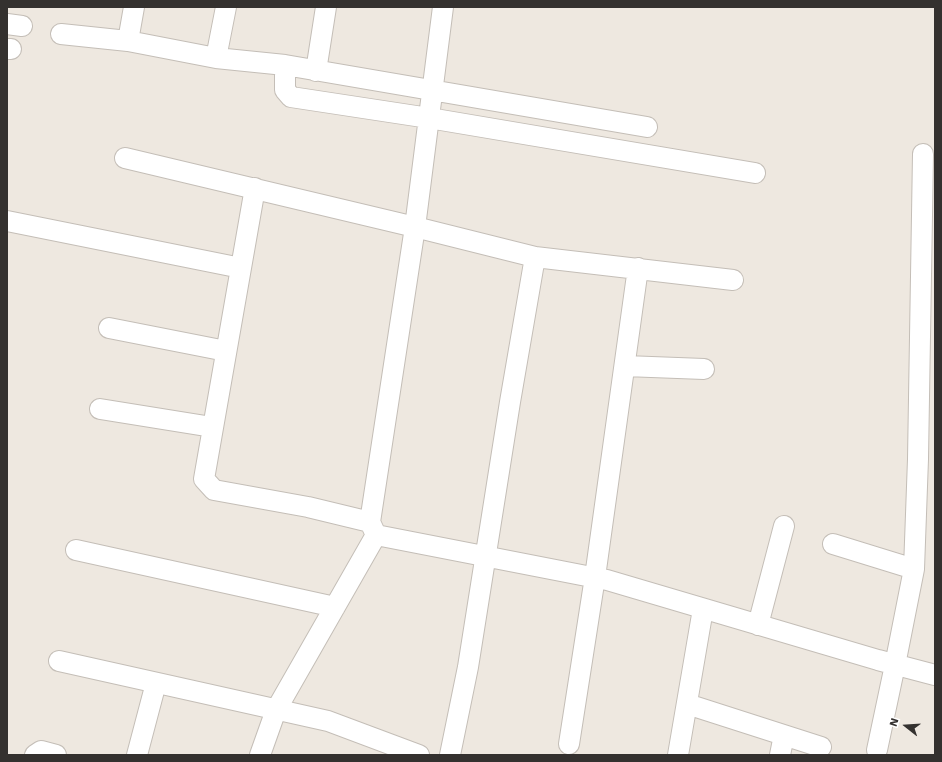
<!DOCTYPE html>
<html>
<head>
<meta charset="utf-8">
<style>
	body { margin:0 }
	#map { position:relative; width:942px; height:762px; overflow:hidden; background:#eee8e0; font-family:"Work Sans",sans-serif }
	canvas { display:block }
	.frame { position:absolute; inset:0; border:8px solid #34312f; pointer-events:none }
	.north { position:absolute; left:886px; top:706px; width:40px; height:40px; -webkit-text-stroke:3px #fff; paint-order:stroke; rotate:287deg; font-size:11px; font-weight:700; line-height:16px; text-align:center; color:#34312f }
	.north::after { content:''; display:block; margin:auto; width:14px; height:18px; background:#34312f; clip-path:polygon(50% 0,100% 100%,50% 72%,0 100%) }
</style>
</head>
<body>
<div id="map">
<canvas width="942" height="762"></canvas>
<div class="frame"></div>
<div class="north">N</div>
</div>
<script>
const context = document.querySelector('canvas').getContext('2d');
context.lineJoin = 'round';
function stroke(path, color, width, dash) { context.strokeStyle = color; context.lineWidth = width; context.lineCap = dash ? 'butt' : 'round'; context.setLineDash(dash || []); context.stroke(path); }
const minor = new Path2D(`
	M7 24 22 26
	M61 34 128 41 216 58 285 65 647 127
	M128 41 134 7
	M7 49H11
	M216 58 226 7
	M285 65V90L291 97 429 118 755 173
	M316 71 326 7
	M125 158 415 227 535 257 733 280
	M255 188 204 479 214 490 308 507 370 522
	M7 221 241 268
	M109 328 226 351
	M625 366 704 369
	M100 409 212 427
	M376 535 607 580 878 660 935 675
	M833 544 914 569
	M76 550 335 607
	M758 625 784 526
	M59 661 328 721 419 755
	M687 704 821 747
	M569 744 595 577 638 268
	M877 750 895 665 914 569 918 459 923 154
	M35 755 41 751 56 755
	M137 755 156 683
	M260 755 276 710 376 535 370 522 415 227 443 7
	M450 755 468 667 510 402 535 257
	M678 755 703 609
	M780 755 784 735`);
stroke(minor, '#c4beb7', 22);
stroke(minor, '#fff', 20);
</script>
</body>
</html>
